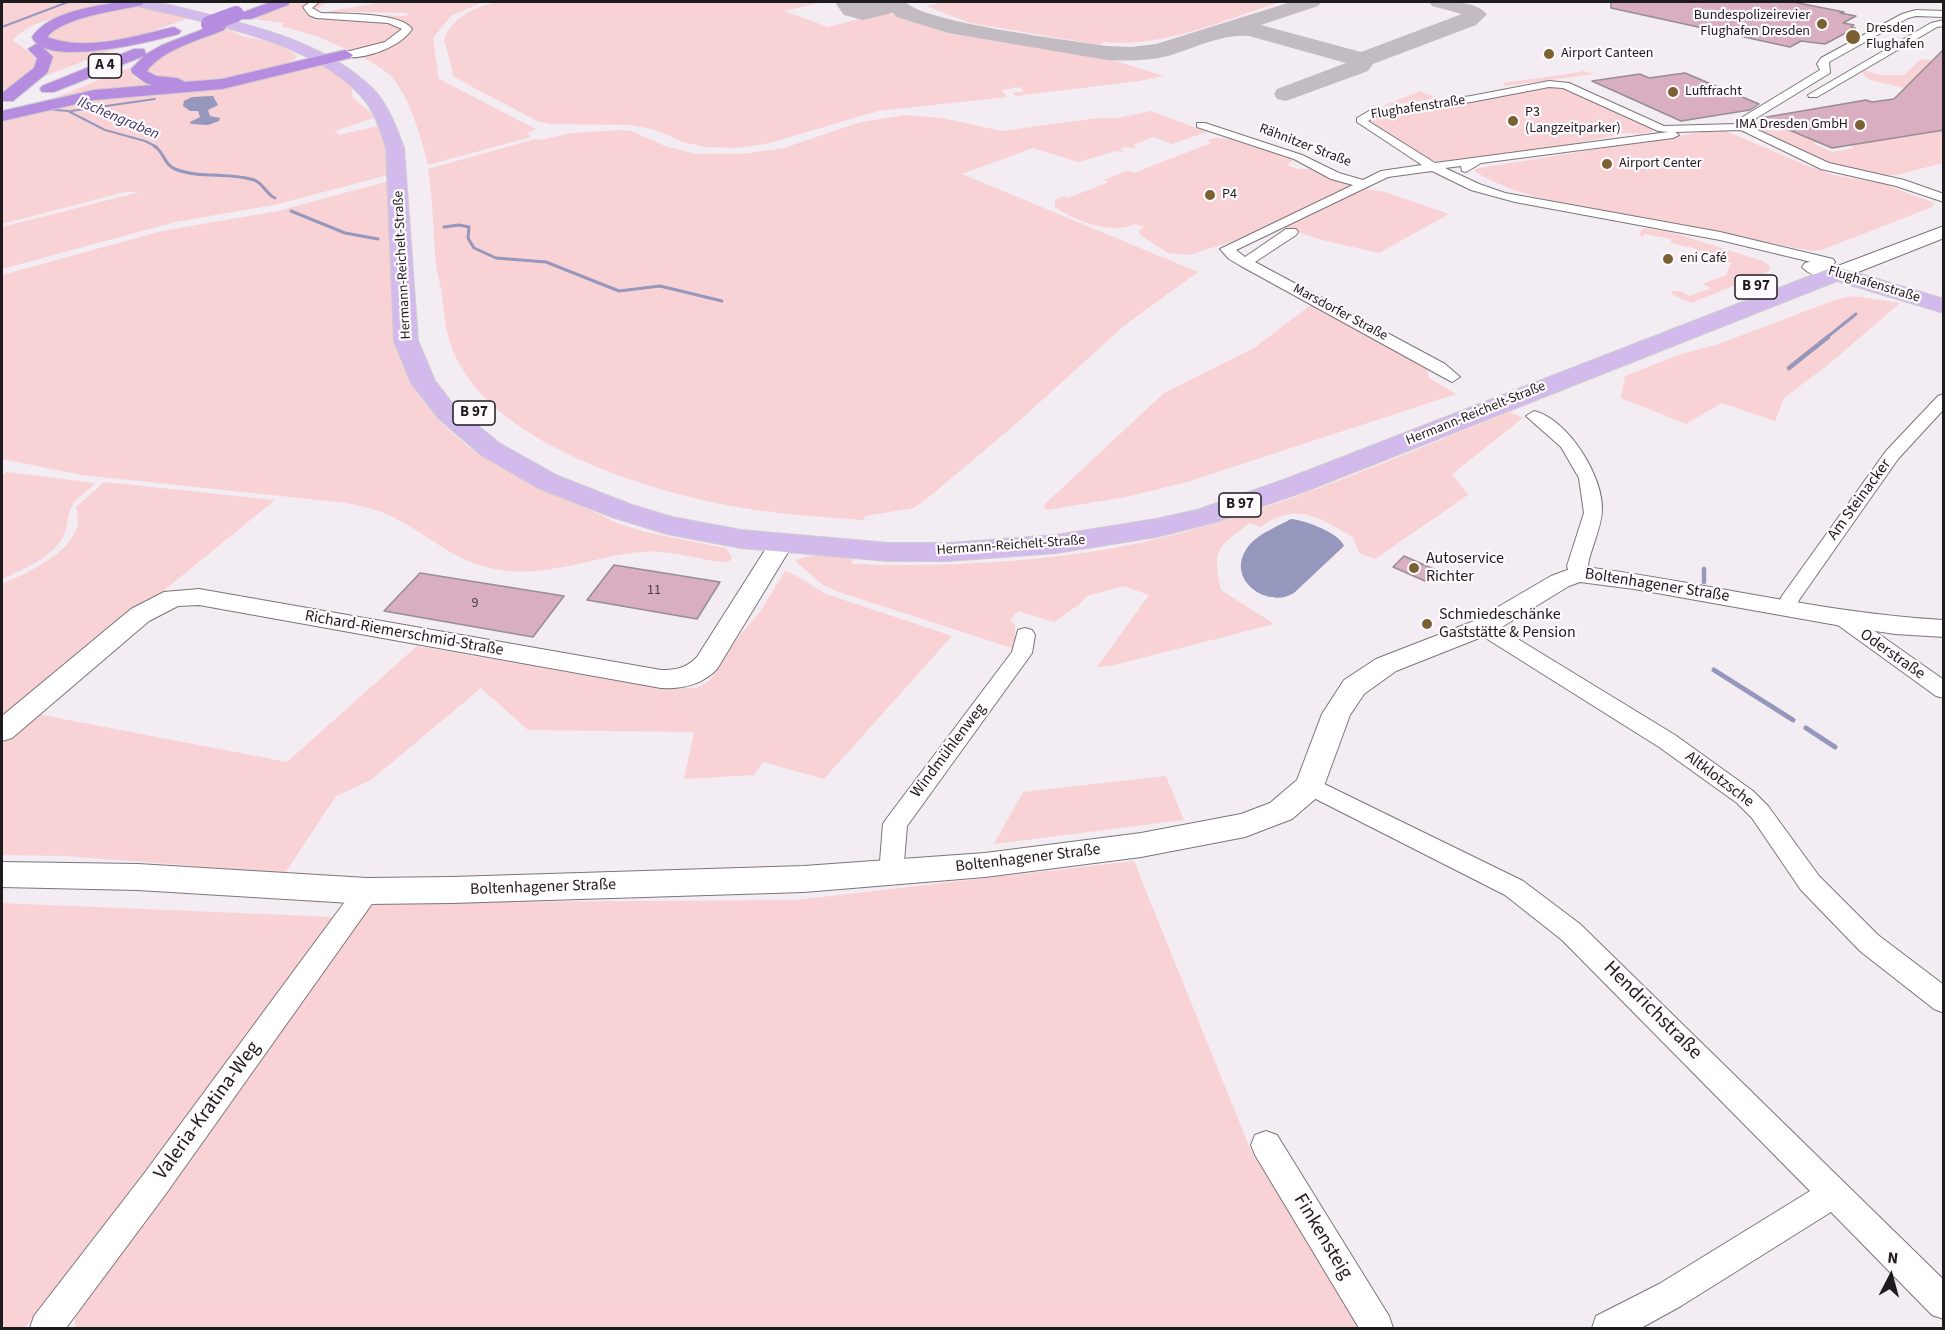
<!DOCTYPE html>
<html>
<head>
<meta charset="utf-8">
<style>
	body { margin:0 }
	#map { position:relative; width:1945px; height:1330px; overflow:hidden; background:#f3ecf3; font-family:"Source Sans 3",sans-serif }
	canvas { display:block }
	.frame { position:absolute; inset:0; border:3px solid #1e1b1e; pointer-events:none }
	.north { position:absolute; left:1861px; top:1246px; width:60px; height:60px; -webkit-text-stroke:4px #fffafe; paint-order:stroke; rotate:6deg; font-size:16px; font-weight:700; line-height:24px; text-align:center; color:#1e1b1e }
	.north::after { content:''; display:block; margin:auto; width:21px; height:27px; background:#1e1b1e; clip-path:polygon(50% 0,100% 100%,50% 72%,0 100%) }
</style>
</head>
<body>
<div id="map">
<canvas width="1945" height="1330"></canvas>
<div class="frame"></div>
<div class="north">N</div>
</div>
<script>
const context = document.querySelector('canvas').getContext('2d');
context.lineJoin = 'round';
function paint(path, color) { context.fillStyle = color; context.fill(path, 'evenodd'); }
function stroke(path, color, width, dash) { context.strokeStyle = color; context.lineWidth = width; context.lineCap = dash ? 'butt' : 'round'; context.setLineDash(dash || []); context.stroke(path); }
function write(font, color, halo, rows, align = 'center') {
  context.font = font + ' "Source Sans 3",sans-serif'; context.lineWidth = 4.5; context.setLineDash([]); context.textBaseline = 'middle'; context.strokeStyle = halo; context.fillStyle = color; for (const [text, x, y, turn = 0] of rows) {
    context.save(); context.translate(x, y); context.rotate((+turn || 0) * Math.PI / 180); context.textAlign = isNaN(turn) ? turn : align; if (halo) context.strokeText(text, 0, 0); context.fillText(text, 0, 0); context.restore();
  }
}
paint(new Path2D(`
	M2 2H108C79 20 38 12 13 40L34 56 36 63C30 77 16 85 2 90Z
	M295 2H311L307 6 316 17 385 21 403 28 385 44 351 51 316 36 281 26 284 23 254 19Z
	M319 2H328L318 8 320 13 384 2H484L452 15 433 38 439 79 536 129 527 133 531 137 428 165C421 138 412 104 395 81 387 70 372 63 361 56L407 37 411 32 410 27 391 19 350 14 405 16 410 13 350 12 324 15 314 11 312 7Z
	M497 2H823L784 11 828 27 885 12 947 33 1112 60 1164 76 1139 81 1016 96 1013 93 1024 91 1019 87 1002 90 1007 97 878 111 766 144 735 148 705 147 683 142 656 130 631 125 549 124 537 121 454 77 444 40C451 18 476 6 497 2Z
	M944 2H1280C1223 20 1164 48 1104 42L1100 45 970 23 926 6Z
	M129 6H149L189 18 130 39 83 45 47 40V32L62 23Z
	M228 29C234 31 240 36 245 37 257 38 292 47 297 57 281 73 183 86 160 80 155 78 149 74 143 72L154 58Z
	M33 43 43 46 131 43 40 78 50 68 52 61 47 52Z
	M1921 59 1934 61 1930 62 1905 88 1870 80 1862 73 1864 70 1880 75H1904Z
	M321 66 329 68 350 82 353 98 376 117 335 131 339 135 378 126 387 152 388 175 274 205 175 222 2 269V227L140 192H125L2 224V122L47 107Z
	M131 67 130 72C136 82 149 83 160 84L37 105Z
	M1581 70 1594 74 1506 86 1503 83 1581 72Z
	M1551 86 1564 87 1651 128 1653 131 1640 134 1625 133 1567 146 1446 164C1424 161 1392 135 1372 124L1369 119 1376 115 1470 102Z
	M1420 91 1437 98 1380 107Z
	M1151 111 1207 132 1172 144 1153 137 1133 145 1138 147C1132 149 1126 146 1120 148L1124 152 1116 151 1078 162 1033 148 962 174 1198 272 1125 325 1018 422 929 497 914 508 865 516 864 520C820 517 775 514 732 506 645 490 492 443 454 353 446 334 444 316 442 296 441 285 437 275 436 264 433 233 433 201 428 169L535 139 540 140 572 133 620 130 631 131 665 146 696 154H743L784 148 861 122 906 115 942 118 1002 131 1097 118H1118Z
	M1762 118 1818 142 1813 143 1832 152 1854 148 1850 145 1943 130V163L1896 175H1877L1828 163 1758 131 1755 127C1765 126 1771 132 1781 131L1759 121Z
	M1726 131 1808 166 1834 175 1884 184 1934 203 1932 207 1822 250 1812 251 1545 199C1521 193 1497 185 1476 172L1474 169 1702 132Z
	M1215 138 1239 140 1292 158 1293 161 1286 165 1298 169H1309L1354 185 1234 241 1189 255 1168 253 1140 235 1139 231 1144 227 1135 224C1110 235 1076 221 1055 207V200L1064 196 1068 198 1109 182 1104 180 1127 171 1134 173 1211 143 1206 140Z
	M385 182H390L393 319 401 363 420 397 441 423 471 449 499 466 617 523 645 532 726 548 732 557 730 561 721 562C693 558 667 549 639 552 591 557 545 579 495 569 449 560 426 531 386 514 374 508 360 506 347 503L82 475 2 459V275L162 231 278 211Z
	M1365 189 1385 192 1449 214 1379 253 1322 240 1285 228 1287 225Z
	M1643 228 1671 232 1763 261 1770 266 1768 272 1691 303 1671 294 1672 291H1680L1690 296 1711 288 1702 284 1726 275 1731 263 1693 248 1671 243V239L1645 234 1643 237 1639 235Z
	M1853 296 1900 303 1829 364 1784 398 1775 421 1722 403 1686 424 1621 398 1625 376 1681 354 1716 345 1832 301Z
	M1312 304 1426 364 1429 378 1456 394 1187 482 1126 497 1046 510 1044 505 1164 393 1254 348Z
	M1510 412 1523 418 1452 474 1468 495 1375 559 1359 553 1353 537C1317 517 1298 501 1260 527L1250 523C1218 547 1211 548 1221 590L1274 624 1111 666 1097 667 1149 595 1123 586 1087 596 1080 604 1054 622 1018 611 1010 620 1015 624V649L839 592 823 585 795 561C811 552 835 556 853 558L852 564C942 567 1031 563 1119 547 1255 521 1383 462 1510 412Z
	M7 472 95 483C89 491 75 497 72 506 67 515 68 527 63 537 51 558 22 570 2 579V475Z
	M104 482 275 500 2 722V584C25 574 70 554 77 527 79 521 77 513 76 507Z
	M785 571 795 575 826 594 952 636 824 779 763 762 754 775 684 779 694 732 528 730 481 688 371 780 336 796 285 873 66 856 2 855V744L37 714 287 762 417 646 664 689 697 688 709 681 740 635 760 612Z
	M1166 776 1184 820 994 844 1023 792Z
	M1134 861 1251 1151 1361 1328H75V1313L365 903 796 900Z
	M2 903 333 917 332 928 25 1328H2Z`), '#f9d2d5');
paint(new Path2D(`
	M213 96 218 105 208 110 210 116 220 118 219 121 208 125 191 124 190 122 200 117 198 111H190L183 106 184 101 192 97Z
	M1291 519C1304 520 1340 533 1344 546L1294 593C1268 610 1220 578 1251 543 1261 533 1278 526 1291 519Z`), '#9697bd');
stroke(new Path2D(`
	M2 27 68 2
	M45 109 68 111 105 130 145 141 157 147
	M71 111 155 99`), '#9697bd', 2);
stroke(new Path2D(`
	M154 146C164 151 164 165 175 169 200 179 229 172 254 180 263 183 266 194 275 198
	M291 211 345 233 378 239
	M444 227 459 225 469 227 468 238 474 248 496 258 546 262 619 291 660 286 722 301
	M1826 338 1856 314`), '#9697bd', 3);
stroke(new Path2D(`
	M1789 368 1828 337
	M1704 569V582`), '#9697bd', 4.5);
stroke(new Path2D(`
	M1714 670 1793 720
	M1806 728 1835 747`), '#9697bd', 5);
paint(new Path2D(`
	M886 2H906C921 22 1074 41 1107 46L1131 47 1156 44 1291 2H1321L1318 6 1261 25 1361 52 1462 14 1432 6 1429 2C1448 2 1475 0 1487 14L1476 25 1373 64 1368 71 1286 101 1277 99 1274 94 1277 89 1346 63 1249 36C1221 34 1195 48 1168 56 1148 61 1127 61 1107 60L948 33 897 17 890 11Z`), '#c2bcc2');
paint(new Path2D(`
	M838 2H900L892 13 863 20 844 15 836 4Z`), '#c2bcc2');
const building = new Path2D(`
	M1611 2H1793L1844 12 1840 13 1856 16 1843 23 1854 25 1851 27 1855 28 1825 44 1801 41 1790 47 1611 8Z
	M1944 49V130L1832 148 1761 118 1866 100 1872 102 1894 99Z
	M1685 73 1759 104 1750 110 1681 121 1592 81 1640 74 1649 78Z
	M1404 556 1436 570 1425 581 1393 567Z
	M614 565 720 582 697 619 587 600Z
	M420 573 564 596 533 637 384 611Z`);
paint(building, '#d9aec0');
stroke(building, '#968e91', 1.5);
const minor = new Path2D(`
	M310 2H319L312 8 321 13C341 14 401 12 412 29 400 48 363 60 342 57V53L385 42 402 29 388 23 316 18 309 15 303 7Z
	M1916 10 1944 11V17L1916 16 1908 18 1829 62 1830 73 1750 122 1749 126 1829 163 1904 180 1944 194V202L1896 186 1821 169 1741 130 1675 132 1679 135 1673 138 1481 163 1466 172 1462 171 1461 166 1445 168 1479 184 1505 193 1720 232 1833 259 1835 262 1833 265 1828 266 1720 240 1515 202 1471 190 1432 171 1388 177 1236 250 1245 257 1286 229H1296L1298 232 1296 235 1255 262 1445 364 1460 377 1452 382 1241 266 1229 259 1220 249 1353 185 1331 179 1294 159 1197 127V123H1205L1302 155 1339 173 1363 180 1381 171 1422 165 1357 122V118L1369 111 1471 96 1549 81 1569 83 1664 126 1738 124 1741 118 1820 70 1817 64 1821 58 1902 14ZM1549 87 1563 88 1658 131 1668 132 1435 163 1368 121 1376 116 1471 102Z
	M1944 20V26L1937 27 1817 97H1809L1808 95 1931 23Z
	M1944 394V409L1898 459 1799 600 1794 612 1787 614 1780 612 1777 608 1782 596 1886 451 1938 396Z
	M1534 411C1568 419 1604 477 1602 511 1601 526 1594 542 1590 556 1587 564 1589 572 1585 578H1571L1567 566 1584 513 1579 478 1561 447 1526 416Z
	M1842 612 1849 613 1944 680V698L1936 696 1835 623 1832 618 1835 613Z
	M1483 620 1490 622 1675 735 1753 791 1768 806 1819 876 1878 935 1944 985V1013L1934 1009 1860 951 1801 890 1752 818 1737 803 1659 747 1476 632 1473 627 1476 622Z
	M1025 628 1032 630 1035 635 1032 653 907 826 903 874 900 881 891 884 882 881 879 874 883 824 887 818 1012 652 1018 630Z
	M1310 777 1523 881 1580 924 1944 1280V1319L1932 1315 1831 1212 1681 1306 1641 1328H1592L1596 1316 1659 1284 1810 1191 1562 940 1505 895 1302 792 1298 786 1302 780Z
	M367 881 376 884 380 891 376 898 165 1195 66 1328H30L34 1316 143 1175 358 884Z
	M1266 1131 1277 1135 1389 1316 1393 1328H1359L1255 1155 1251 1145 1255 1135Z`);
const tertiary = new Path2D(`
	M781 537 790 539 793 544 717 669C702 685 682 689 661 688L199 605 178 606 149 621 12 738 2 741V716L131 609 164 592 199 589 661 670C677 670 686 668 697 657L772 539Z
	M1578 566C1700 581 1820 613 1944 620V637L1895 634 1842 626 1634 589 1580 582 1569 586 1492 633 1396 671 1364 694 1350 715 1321 794 1292 819 1245 837 1141 857 985 877 804 892 452 903 367 904 138 890 2 887V862L138 864 367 878 452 877 804 866 985 853 1141 833 1241 814 1270 803 1297 780 1322 714 1344 680 1376 659 1474 621 1551 576Z`);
const secondary = new Path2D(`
	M1944 226V238L1843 278C1832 281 1809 276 1802 267L1805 263 1812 261 1835 267Z`);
const primary = new Path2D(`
	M131 2C155 0 179 7 202 13 262 28 326 44 372 88 388 104 396 127 404 148L418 341 435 381 456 408 499 443 558 476 632 505 672 517 741 530 888 543H948L1056 535 1156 519 1197 510 1286 479 1828 269 1836 267 1844 269 1944 299V313L1837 281 1306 491 1216 522 1156 537 1056 553 948 561H888L741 548 667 534 612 517 538 488 481 455 438 418 411 383 394 341 386 148C381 132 376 116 366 102 321 42 202 22 133 5Z`);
const motorway = new Path2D(`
	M119 2H144L142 5C117 11 63 17 47 37 87 52 134 36 174 27L181 31 179 34C153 41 45 69 32 37 49 12 91 7 119 2Z
	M271 2H290L288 5 251 19H241L239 16 241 13Z
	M219 23 224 24 226 27 224 30C200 40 163 49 147 71L156 76 177 78 185 82 222 79 345 50 353 55 350 58 222 89 94 100 2 121V111L94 90 153 85 146 83 132 73 131 69 144 56 54 92H42L40 89 42 86 134 49H144L146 54 162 45Z
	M36 44 41 46 53 57 47 73 13 101H2V93L34 68 37 58 28 49Z`);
stroke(minor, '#7c757b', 2);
stroke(tertiary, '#7c757b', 2);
stroke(secondary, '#7c757b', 2);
stroke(primary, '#cecdce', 2);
stroke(motorway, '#cecdce', 2);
paint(minor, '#fff');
paint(tertiary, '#fff');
paint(secondary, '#fff');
paint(primary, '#d3baed');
paint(motorway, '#b68ce1');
const motorwayBridge = new Path2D(`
	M209 24 236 14`);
stroke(motorwayBridge, '#cecdce', 16, []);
stroke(motorwayBridge, '#b68ce1', 16);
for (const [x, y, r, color] of [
	[1822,24,6,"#7b6032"],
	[1853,37,8,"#7b6032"],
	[1549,54,6,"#7b6032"],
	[1673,92,6,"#7b6032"],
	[1513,121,6,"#7b6032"],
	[1860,125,6,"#7b6032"],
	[1607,164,6,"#7b6032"],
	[1210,195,6,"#7b6032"],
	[1668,259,6,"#7b6032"],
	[1414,568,6,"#7b6032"],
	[1427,624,6,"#7b6032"]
]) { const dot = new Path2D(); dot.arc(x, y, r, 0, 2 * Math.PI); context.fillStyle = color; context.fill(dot); stroke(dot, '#fffafe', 2); }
write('14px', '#1e1b1e', '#fffafe', [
	["Bundespolizeirevier",1810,16,"right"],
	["Flughafen Dresden",1810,32,"right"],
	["Dresden",1866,29],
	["Flughafen",1866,45],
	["Airport Canteen",1561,54],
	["Luftfracht",1685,92],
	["P3",1525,113],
	["(Langzeitparker)",1525,129],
	["IMA Dresden GmbH",1848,125,"right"],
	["Airport Center",1619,164],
	["P4",1222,195],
	["eni Café",1680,259]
], 'left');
write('14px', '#1e1b1e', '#fffafe', [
	["Flughafenstraße",1418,108,-9],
	["Rähnitzer Straße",1305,146,21],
	["Hermann-Reichelt-Straße",403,265,-93],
	["Flughafenstraße",1874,285,17],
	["Marsdorfer Straße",1340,313,28],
	["Hermann-Reichelt-Straße",1476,414,-22],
	["Hermann-Reichelt-Straße",1011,546,-4]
]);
write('14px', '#4d4046', null, [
	["11",654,591],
	["9",475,604]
]);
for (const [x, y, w] of [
	[105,66,33],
	[1756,287,42],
	[474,413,42],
	[1240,505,42]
]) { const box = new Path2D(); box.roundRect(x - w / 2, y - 12, w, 24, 4.5); context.fillStyle = '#fffafe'; context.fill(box); stroke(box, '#1e1b1e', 1.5); }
write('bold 15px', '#1e1b1e', null, [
	["A 4",105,66],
	["B 97",1756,287],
	["B 97",474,413],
	["B 97",1240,505]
]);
write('italic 15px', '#393668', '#fffafe', [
	["Ilschengraben",118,119,23]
]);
write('16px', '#1e1b1e', '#fffafe', [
	["Am Steinacker",1860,500,-54],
	["Boltenhagener Straße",1657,586,9],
	["Richard-Riemerschmid-Straße",404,634,10],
	["Oderstraße",1892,655,35],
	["Windmühlenweg",949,751,-53],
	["Altklotzsche",1719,780,37],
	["Boltenhagener Straße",1028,859,-7],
	["Boltenhagener Straße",543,888,-2]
]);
write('16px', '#1e1b1e', '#fffafe', [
	["Autoservice",1426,559],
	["Richter",1426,577],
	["Schmiedeschänke",1439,615],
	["Gaststätte & Pension",1439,633]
], 'left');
write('20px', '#1e1b1e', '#fffafe', [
	["Hendrichstraße",1652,1011,45],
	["Valeria-Kratina-Weg",208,1111,-54],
	["Finkensteig",1322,1237,59]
]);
</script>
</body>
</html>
